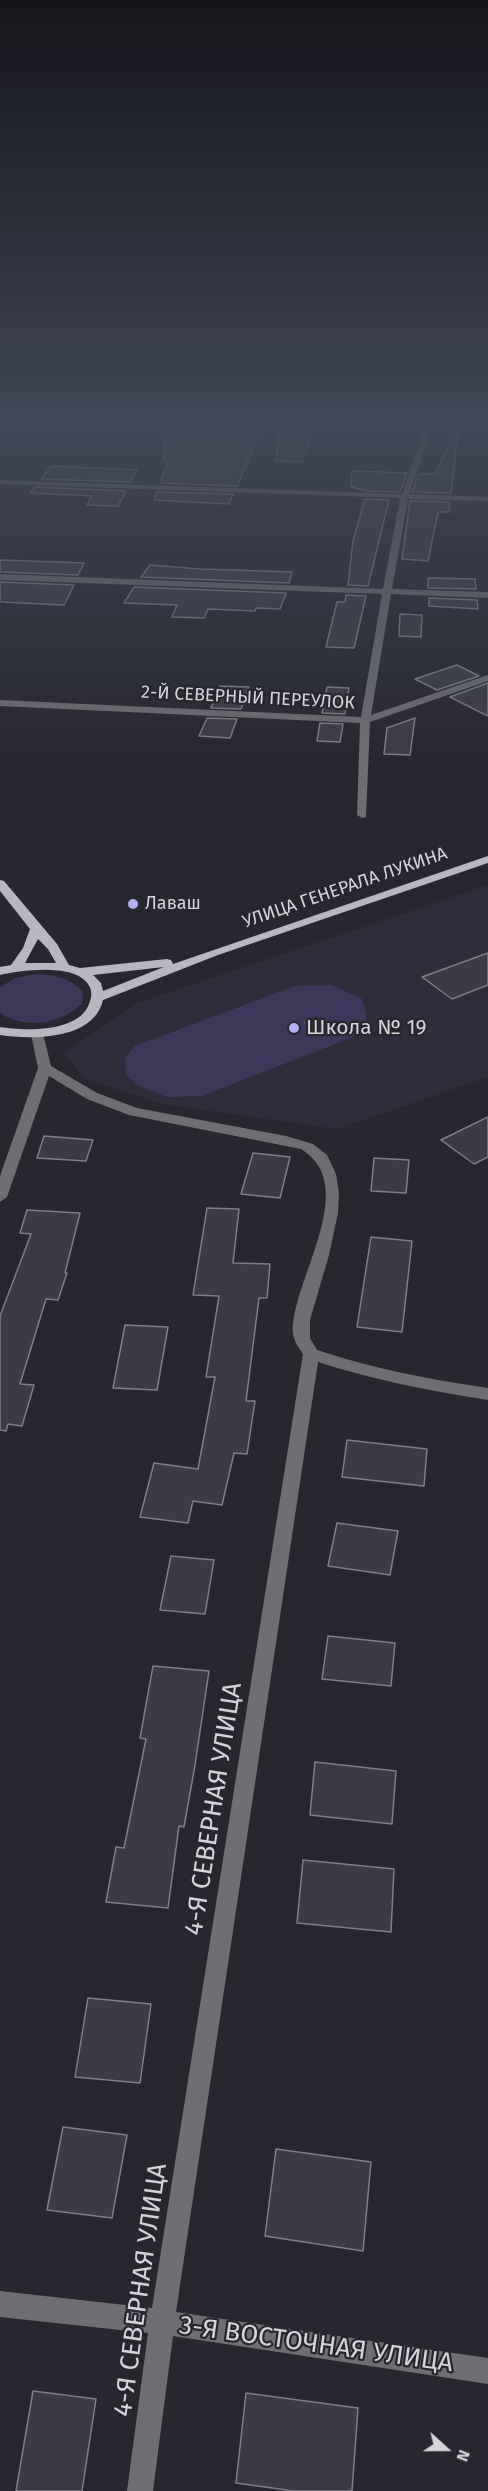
<!DOCTYPE html>
<html>
<head>
<meta charset="utf-8">
<style>
	body { margin:0 }
	#map { position:relative; width:488px; height:2491px; overflow:hidden; background:#27272f; font-family:"Fira Sans",sans-serif }
	canvas { display:block }
	.north { position:absolute; left:416px; top:2419px; width:60px; height:60px; -webkit-text-stroke:4px #27272f; paint-order:stroke; rotate:111deg; font-size:16px; font-weight:700; line-height:24px; text-align:center; color:#d4d4d9 }
	.north::after { content:''; display:block; margin:auto; width:21px; height:27px; background:#d4d4d9; clip-path:polygon(50% 0,100% 100%,50% 72%,0 100%) }
</style>
</head>
<body>
<div id="map">
<canvas width="488" height="2491"></canvas>
<div class="north">N</div>
</div>
<script>
const context = document.querySelector('canvas').getContext('2d');
context.lineJoin = 'round';
function paint(path, color) { context.fillStyle = color; context.fill(path, 'evenodd'); }
function stroke(path, color, width, dash) { context.strokeStyle = color; context.lineWidth = width; context.lineCap = dash ? 'butt' : 'round'; context.setLineDash(dash || []); context.stroke(path); }
function write(font, color, halo, rows, align = 'center') {
  context.font = font + ' "Fira Sans",sans-serif'; context.lineWidth = 4.5; context.setLineDash([]); context.textBaseline = 'middle'; context.strokeStyle = halo; context.fillStyle = color; for (const [text, x, y, turn = 0] of rows) {
    context.save(); context.translate(x, y); context.rotate((+turn || 0) * Math.PI / 180); context.textAlign = isNaN(turn) ? turn : align; if (halo) context.strokeText(text, 0, 0); context.fillText(text, 0, 0); context.restore();
  }
}
paint(new Path2D(`
	M488 885V1077L337 1129 162 1104 85 1079 64 1053 137 1003Z`), '#2e2d3b');
paint(new Path2D(`
	M36 974C56 976 70 977 83 992L82 1004C60 1024 26 1030 0 1013V987L16 978Z
	M332 985 362 999 367 1018 353 1037 202 1096 167 1097 137 1085 126 1074 125 1059 135 1046 295 986Z`), '#3c385c');
const building = new Path2D(`
	M165 421H265L237 486 160 483 168 463 164 461Z
	M281 421H318L302 462 276 461Z
	M455 432 458 433 451 493 412 492 419 474H435Z
	M51 466 137 470 130 482 41 479Z
	M352 471 382 472 407 473 400 492 367 491 351 487Z
	M35 487 126 491 118 506H115L87 505 92 496 30 493Z
	M157 492 233 494 229 504 154 500Z
	M365 499 389 500 368 586 348 585 353 541Z
	M410 501 450 502 449 512H438L428 561 402 559Z
	M0 560 84 563 78 575 0 572Z
	M150 565 200 569 292 572 289 583 141 577Z
	M428 578 475 579 476 589 428 588Z
	M0 582 74 585 64 605 0 602Z
	M134 587 286 593 280 609 256 608 255 611 208 609 204 618 172 617 177 605 124 603Z
	M346 595 366 596 354 648 326 647 337 602H345Z
	M429 598 477 600 478 609 429 606Z
	M400 614 422 615 421 637 399 636Z
	M457 665 479 676 437 690 415 679Z
	M488 683V716L450 697Z
	M220 686 249 687 241 709 211 708Z
	M327 687 349 688 345 714 322 713Z
	M207 718 237 719 230 738 199 736Z
	M415 718 410 755 384 754 387 728Z
	M320 723 343 724 340 742 317 741Z
	M488 953V985L452 999 422 977Z
	M488 1117V1157L474 1164 441 1140Z
	M44 1136 93 1140 86 1161 37 1158Z
	M253 1153 290 1157 280 1198 241 1194Z
	M374 1158 409 1160 406 1193 371 1191Z
	M207 1208 239 1209 233 1263 270 1264 267 1298H259L246 1401H255L247 1454 234 1453 222 1505 193 1501 188 1523 140 1517 154 1463 198 1469 215 1377H206L219 1296 193 1295Z
	M27 1210 80 1213 65 1273H67L58 1300 46 1299 20 1384 34 1385 22 1426 8 1424 6 1431 0 1430V1316L31 1234 20 1233Z
	M371 1237 412 1241 402 1332 357 1327Z
	M125 1325 168 1327 157 1390 113 1388Z
	M347 1440 427 1449 424 1486 342 1477Z
	M337 1523 398 1531 390 1575 328 1566Z
	M171 1556 214 1560 205 1614 160 1610Z
	M328 1636 395 1643 391 1686 322 1679Z
	M153 1666 209 1671 195 1765 184 1827 179 1826 168 1908 106 1902 116 1847 124 1848 146 1739 140 1738Z
	M315 1762 396 1771 392 1824 310 1815Z
	M303 1860 394 1869 391 1932 297 1923Z
	M88 1998 151 2004 140 2083 75 2077Z
	M63 2127 127 2135 112 2218 47 2210Z
	M276 2149 371 2162 363 2251 265 2236Z
	M33 2391 96 2399 82 2491H16Z
	M246 2393 358 2408 352 2491H294L236 2483Z`);
paint(building, '#3b3b43');
stroke(building, '#7f7f88', 1.5);
paint(new Path2D(`
	M406 421 423 422 430 435 409 494 488 497V501L408 499 392 589 488 592V598L391 594 371 715 488 675V681L370 722 366 817 362 818 357 815 360 723 0 706V700L361 717 382 594 0 580V574L383 589 400 498 0 484V480L402 494 422 435 417 425Z
	M37 1030 43 1034 51 1066 97 1093 137 1108 286 1136 313 1144 327 1155 336 1174 339 1193 338 1213 329 1255 310 1320V1338L317 1350C375 1369 427 1379 488 1388V1400C430 1391 374 1380 318 1362L176 2312 488 2358V2384L173 2336 153 2491H127L148 2333 0 2317V2291L152 2308 303 1354C299 1348 294 1341 293 1334 289 1285 363 1186 301 1149L129 1115 87 1099 49 1076 7 1197 0 1202V1176L38 1068 31 1034Z`), '#6f6f73');
paint(new Path2D(`
	M488 856V863L218 955 103 1000C94 1040 32 1040 0 1035V1027C25 1031 82 1033 90 1001 92 996 92 989 88 984 74 963 21 970 0 975V967L11 965 23 948 30 929 0 891V880L4 881 57 944 69 965 80 968 167 959 171 960 173 964ZM38 939 48 949 56 963H25ZM164 967 103 991 101 983 93 975Z`), '#b7b7c0');
const sky = context.createLinearGradient(0, 0, 0, 770);
sky.addColorStop(0, '#15151a');
sky.addColorStop(0.55, '#414758');
sky.addColorStop(1, '#41475800');
context.fillStyle = sky;
context.fillRect(0, 0, 488, 770);
for (const [x, y, r, color] of [
	[133,904,6,"#b3adf9"],
	[294,1028,6,"#b3adf9"]
]) { const dot = new Path2D(); dot.arc(x, y, r, 0, 2 * Math.PI); context.fillStyle = color; context.fill(dot); stroke(dot, '#27272f', 2); }
write('18px', '#d4d4d9', '#27272f', [
	["2-Й СЕВЕРНЫЙ ПЕРЕУЛОК",248,698,3],
	["УЛИЦА ГЕНЕРАЛА ЛУКИНА",345,888,-19]
]);
write('18px', '#d4d4d9', '#27272f', [
	["Лаваш",145,904]
], 'left');
write('21px', '#d4d4d9', '#27272f', [
	["Школа № 19",306,1028]
], 'left');
write('26px', '#d4d4d9', '#27272f', [
	["4-Я СЕВЕРНАЯ УЛИЦА",214,1809,-81],
	["4-Я СЕВЕРНАЯ УЛИЦА",141,2290,-82],
	["3-Я ВОСТОЧНАЯ УЛИЦА",316,2345,8]
]);
</script>
</body>
</html>
